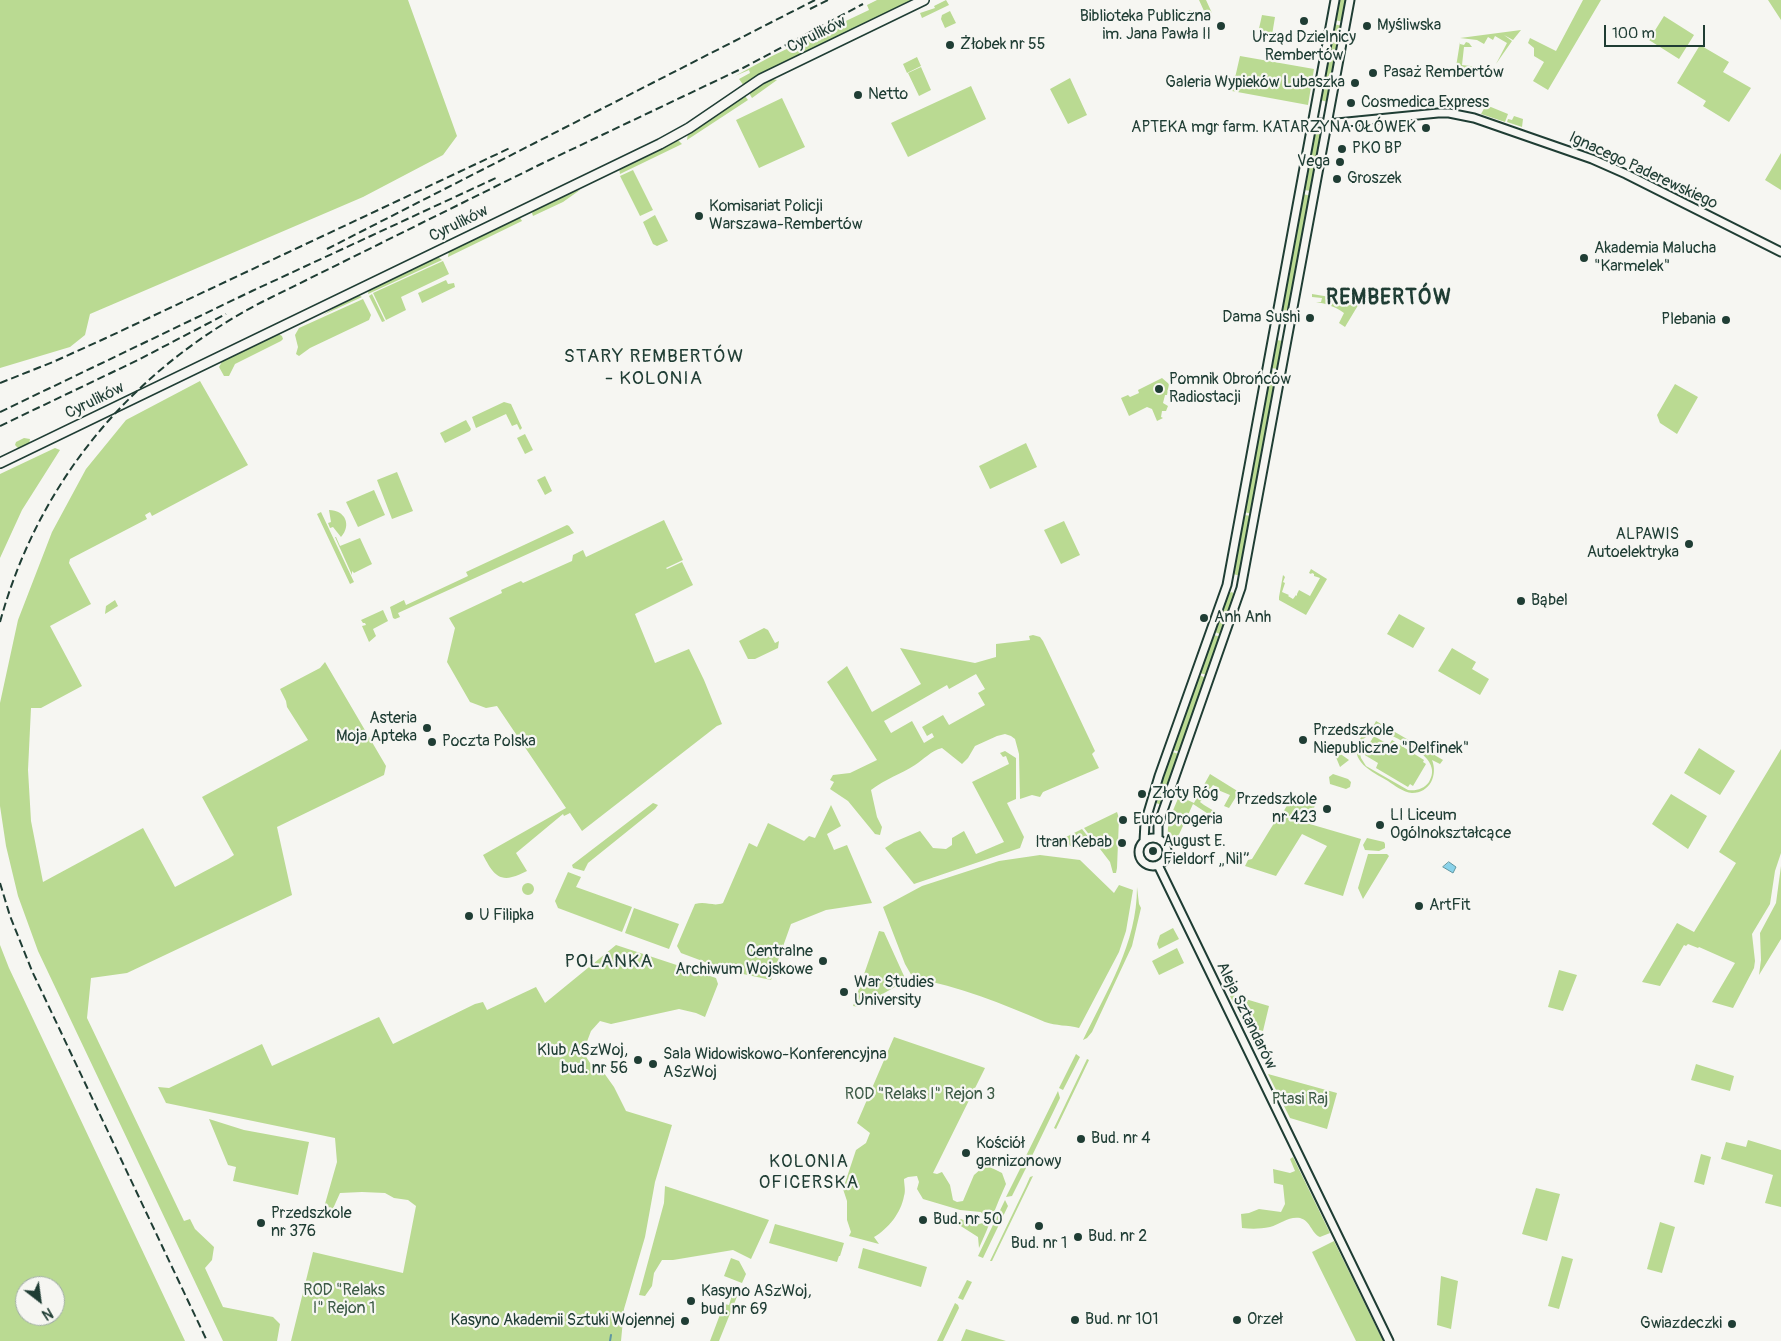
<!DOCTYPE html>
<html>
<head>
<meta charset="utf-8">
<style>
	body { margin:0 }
	#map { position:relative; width:1781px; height:1341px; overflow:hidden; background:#f6f6f2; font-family:Pangolin,sans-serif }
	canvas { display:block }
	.north { position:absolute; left:15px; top:1276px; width:50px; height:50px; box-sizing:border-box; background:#f6f6f2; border:1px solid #a0aca6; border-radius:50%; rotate:150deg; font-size:14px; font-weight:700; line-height:20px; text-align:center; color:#1f3d34 }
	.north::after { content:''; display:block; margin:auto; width:18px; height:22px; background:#1f3d34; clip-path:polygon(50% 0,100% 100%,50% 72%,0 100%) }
	.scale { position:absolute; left:1604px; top:25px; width:101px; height:22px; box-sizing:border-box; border:2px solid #1f3d34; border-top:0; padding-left:6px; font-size:15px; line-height:18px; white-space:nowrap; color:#1f3d34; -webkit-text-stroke:4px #f6f6f2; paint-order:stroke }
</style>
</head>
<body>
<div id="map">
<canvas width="1781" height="1341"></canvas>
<div class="north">N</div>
<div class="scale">100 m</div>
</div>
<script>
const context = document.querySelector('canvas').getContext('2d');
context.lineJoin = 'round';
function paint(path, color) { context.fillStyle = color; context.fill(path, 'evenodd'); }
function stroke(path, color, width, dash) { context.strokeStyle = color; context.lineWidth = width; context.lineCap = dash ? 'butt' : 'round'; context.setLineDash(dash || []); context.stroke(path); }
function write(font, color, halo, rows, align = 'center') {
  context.font = font + ' Pangolin,sans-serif'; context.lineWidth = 4.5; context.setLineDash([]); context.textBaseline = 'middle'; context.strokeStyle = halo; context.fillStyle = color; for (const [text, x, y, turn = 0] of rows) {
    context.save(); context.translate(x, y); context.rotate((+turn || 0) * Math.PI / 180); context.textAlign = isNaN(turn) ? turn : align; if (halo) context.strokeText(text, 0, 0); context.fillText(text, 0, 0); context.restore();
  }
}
paint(new Path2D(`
	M0 0H408L457 136 443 155 363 197 90 314 85 335 70 347 0 368Z
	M877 0H916L744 86 739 79 750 73 749 70 735 76 772 56 869 10 867 5Z
	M946 0 949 5 922 18 920 13 935 8 934 6Z
	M1199 0H1206L1212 13 1190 23 1185 13 1190 10 1194 16 1204 11Z
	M1339 0H1347L1343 22 1335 20Z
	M1583 0H1601L1548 90 1533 81 1544 62 1534 56V48L1528 43 1530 38 1556 51Z
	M1768 0H1781V20Z
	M950 11 956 23 945 28 941 19 942 15Z
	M1262 15 1275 17 1272 35 1258 33Z
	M1664 16 1694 35 1679 59 1649 40Z
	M1334 24 1342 26 1328 102 1320 100Z
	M1521 30 1513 40 1504 35 1512 41 1496 64 1507 43 1495 36 1493 40 1488 37 1484 44 1477 40 1460 38Z
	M1460 42V44L1464 45 1466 42 1469 43 1472 47H1464L1462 65 1479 67 1462 69 1456 67Z
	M1700 45 1729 62 1723 72 1751 88 1729 122 1703 106 1706 101 1677 83Z
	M1240 56 1314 69 1308 105 1232 91Z
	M917 57 921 66 907 73 903 64Z
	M921 67 931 90 919 96 908 73Z
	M1070 78 1087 115 1068 124 1050 89Z
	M772 79 777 80 752 98 749 93Z
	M971 86 986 119 908 157 891 123Z
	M745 96 748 100 687 140 688 133Z
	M782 98 805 147 759 168 736 120Z
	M1486 105 1508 114 1505 122 1481 114Z
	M1514 116 1523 119 1522 127 1507 122 1508 119 1512 120Z
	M1319 128 1321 133V140L1311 191 1304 190 1315 130Z
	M675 140 679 141 682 144 620 174 619 168Z
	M1781 153V190L1765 180Z
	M633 170 653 210 640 216 620 176Z
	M580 190 563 202 533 216 532 213 535 208 566 194Z
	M1303 194 1311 196 1289 311 1282 310Z
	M655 215 668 241 657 246 653 244 643 222Z
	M519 216 522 221 448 257 449 250Z
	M437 256 442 260 368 294 369 289Z
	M443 261 449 274 401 297 406 310 386 320 373 293Z
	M446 280 448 284 454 283 455 287 422 303 418 293Z
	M372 294 385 321 382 322 369 296Z
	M1312 294 1360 302 1345 327 1339 323 1344 313C1334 306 1327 304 1316 302H1321L1322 298 1312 297Z
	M358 295 362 297 323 315 342 303Z
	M363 299 371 315 369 320 310 348 299 356 296 354 298 347 295 335 299 328Z
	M277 333 282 336 283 339 281 341 235 364 229 376H224L219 367 223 360Z
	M1276 340 1284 341 1278 369 1271 368Z
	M1270 370 1278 372 1252 514 1244 512Z
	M1162 378 1169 384 1167 395H1165L1163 403 1168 406 1166 411H1162L1161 417 1163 418 1157 421 1152 409 1147 407 1129 416 1121 398 1128 395 1130 397 1139 393 1138 390Z
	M200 381 248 465 152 516 150 512 145 515 147 519 70 559 69 563 91 604 50 626 82 686 41 708H31L28 770 31 821 43 882 143 828 175 887 228 859 234 855 202 797 308 740 287 707 286 701 280 689 320 668 325 662 386 766 384 775 277 827 292 895 127 973 91 978 87 1018 184 1221 190 1219 195 1229 214 1247 212 1260 205 1268 223 1307 273 1317 280 1324 277 1341H223L38 951 18 896 6 846 0 806V703L18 620 52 532 86 469 126 420Z
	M1675 384 1698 397 1677 434 1660 423 1657 415Z
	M504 402 511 404 522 428 520 430 517 424 512 426 506 414 476 428 472 417Z
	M466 420 471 429 470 431 445 443 440 433Z
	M525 434 533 450 525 454 517 438Z
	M24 438 30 439 29 445 20 450 15 445 16 442Z
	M1026 443 1037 467 990 489 979 466Z
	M55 448 60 450 22 510 0 558V474Z
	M397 472 413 511 392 519 377 480Z
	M545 476 552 491 545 495 537 480Z
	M374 490 385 515 358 527 346 502Z
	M329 510C345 510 352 525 341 537L333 527 330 528 328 523 331 522Z
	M321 512 354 582 350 584 317 514Z
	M1244 515 1252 516 1241 576 1233 574Z
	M664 520 683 560 666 568 667 569 682 562 693 585 635 614 655 663 689 649 704 680 722 724 717 726 582 831 570 813 564 816 563 814 516 853 527 871C522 873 517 876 512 877 496 882 489 866 483 855L566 808 497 706 486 708 470 702 447 662 455 628 449 618 502 593 501 590 521 581 523 583 572 561 573 555 583 550 586 557Z
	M1064 521 1080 555 1061 564 1044 530Z
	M567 525 569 526 574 533 398 613 400 617 395 619 393 618 390 607 404 600 406 605 468 576 466 572Z
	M335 537H336L340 546 360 538 372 564 354 573 352 571V575Z
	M1311 569 1327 579 1306 615 1279 600V597L1283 575 1285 577 1283 582 1285 583 1282 592 1289 595 1288 596 1293 599 1296 595 1297 596V594L1299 590 1310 596 1320 578 1314 576V574L1312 573 1311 574 1309 573Z
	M1232 592 1235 595 1222 635 1215 632 1229 593Z
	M115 600 118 606 105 614 106 606Z
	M383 610 388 621 373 629 376 636 369 642 362 626 366 625 365 623H363L361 620Z
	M1399 614 1425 628 1413 648 1387 634Z
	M764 628 768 630 775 643 779 641 778 648 755 659H748L739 641Z
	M1033 635 1040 637 1043 641 1095 751 1092 754 1099 768 1043 792 1040 797 1032 795 1020 799 1019 754 1015 739 1011 736 1005 734 997 736 975 746 968 758 962 764 942 748C931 751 924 759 915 765 901 774 885 779 871 790L877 817 882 827 880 835 875 834 848 801 830 789 834 782 830 780 833 775 850 773 877 760 827 682 847 666 872 712 921 684 900 648 975 663 996 657V644L1030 640 1029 636ZM976 674 985 689 978 693 985 705 949 725 943 715 922 727 927 736 932 733 934 737 924 743 912 721 891 733 884 721 947 685 949 689Z
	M1214 635 1221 637 1207 675 1200 673Z
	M1452 648 1476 662 1472 669 1489 679 1480 695 1438 671Z
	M1199 675 1206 678 1180 752 1173 750Z
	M1376 721 1443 760 1440 764 1432 760C1438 775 1430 793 1412 793 1403 792 1395 786 1388 781 1373 772 1347 761 1360 739 1364 732 1371 729 1379 728L1374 725ZM1382 731 1387 733C1403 742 1444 758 1429 782 1424 789 1416 791 1408 790L1366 766 1361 758 1359 749 1362 740 1373 732Z
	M1374 736 1389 745 1392 740 1424 760 1423 762 1426 764 1413 786 1410 784 1408 787 1376 768 1378 763 1363 754Z
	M1699 748 1735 771 1720 795 1684 773Z
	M1781 749V853L1775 871 1770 904 1752 934 1755 961 1754 968 1733 1008 1712 1002 1735 963 1699 947 1698 948 1688 944 1686 946 1684 945 1660 986 1642 982 1677 923 1694 932 1736 863 1719 852Z
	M1333 750H1335L1349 760 1340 767Z
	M1005 751 1016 758V799L1007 803 1024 837 1020 848 914 884 885 848 894 842 920 831 933 848 946 849 952 845V838L964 831 976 854 1004 842 972 782 1009 764 1006 756 1003 757 1000 753Z
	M1172 752 1179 754 1161 805 1154 802Z
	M1210 774 1239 792 1229 808 1224 806 1230 795 1218 790 1219 788 1213 785 1200 802 1204 805 1219 814 1216 819 1193 804 1176 841C1158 838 1175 807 1179 796L1194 803Z
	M1333 774 1348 779 1351 782 1350 787 1346 789 1330 784 1329 777Z
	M1306 793 1317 797 1311 819 1300 816 1298 819 1282 814 1292 797 1304 802Z
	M1671 794 1707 816 1688 849 1652 824Z
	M653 803 658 805 655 809 588 863 584 871 573 868 572 865Z
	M831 805 841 826 827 834 834 850 847 845 872 903 826 910 791 924 771 980 729 971 681 953 677 946 695 904C707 901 713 907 723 903L749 843 757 847 768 823 804 841 809 836 815 838Z
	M1117 812 1119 818 1117 868 1116 873H1113L1110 862 1084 828Z
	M1279 815 1361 839 1343 896 1304 884 1327 846 1302 834 1276 876 1245 866 1248 860 1252 859Z
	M1082 829 1093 843C1086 850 1080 848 1070 846L1066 837Z
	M1367 838 1384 842 1385 844V848L1379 851 1365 850 1363 845Z
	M1368 854H1387L1389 856 1363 899 1358 888Z
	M1040 855 1080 860 1114 893 1119 885 1133 890 1126 931 1119 952 1079 1028C1068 1025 1056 1026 1045 1022 1003 1004 959 986 913 978L905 964 883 907 922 886 999 861Z
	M1781 866V939L1759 975 1761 960 1760 933 1776 903Z
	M568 872 581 877 576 887 632 907 622 932 558 908 555 901Z
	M522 889a6 6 0 1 1 12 0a6 6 0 1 1-12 0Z
	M1137 887 1139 904 1141 908 1132 946 1092 1032 1087 1038 1083 1040C1107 990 1137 944 1137 887Z
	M634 908 679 924 669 949 625 933Z
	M1173 928 1179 939 1159 949 1157 944 1160 935Z
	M879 931 884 932 904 976V982L859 1007 853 1006Z
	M0 945 9 968 185 1341H0ZM25 1286H55V1316H25Z
	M616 945 716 978 718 984 705 1017 696 1013 679 1009 611 1024 600 1021 591 1031 583 1052 592 1066 604 1073 614 1087 626 1111 672 1125 655 1182 645 1237 624 1309 621 1341H291L313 1252 403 1273 416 1206 408 1200 394 1198 385 1193 362 1192 340 1193 331 1213 323 1211 337 1162 335 1138 166 1103 158 1087 169 1088 262 1044 272 1066 379 1017 393 1044 475 1004 483 1002 487 1010 536 987 545 1003Z
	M1177 948 1184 963 1159 975 1152 961Z
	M1559 970 1577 975 1563 1011 1548 1007Z
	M1232 995 1269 1006 1263 1031 1245 1026 1230 996Z
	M894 1037 985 1068 933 1173 937 1174 942 1172 950 1185 953 1200 957 1202 963 1201 974 1175 982 1168 990 1167 1002 1173 1006 1184C996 1205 989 1227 979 1248L978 1237 956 1223 961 1219 975 1225 983 1223 985 1217 981 1212 960 1210 923 1199 917 1189 919 1182 917 1176 908 1177 904 1179C904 1184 906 1191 904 1196 901 1213 888 1229 874 1237L879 1244 849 1236 851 1232 847 1220V1201L843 1189 856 1150 866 1143 870 1133 857 1123Z
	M1076 1054 1080 1057 1063 1090 1059 1088Z
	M1087 1059 1089 1060 1056 1129 1054 1128Z
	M1696 1064 1734 1076 1730 1091 1691 1080Z
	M1268 1074 1337 1093 1327 1129 1290 1118Z
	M1058 1091 1060 1098 1030 1160 1025 1158Z
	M209 1119 244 1130 309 1142 298 1195 233 1181 236 1167 228 1165Z
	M1748 1140 1781 1150V1207L1765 1203 1773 1175 1721 1159 1726 1142 1746 1147Z
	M1701 1154 1711 1157 1704 1185 1694 1182Z
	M1293 1157 1330 1233 1320 1237C1311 1233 1311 1221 1300 1218 1289 1216 1280 1224 1270 1227 1260 1229 1252 1229 1242 1228L1241 1214 1249 1213 1259 1209 1281 1212 1285 1204 1283 1185 1274 1183 1273 1169 1290 1173 1295 1171 1290 1159Z
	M1024 1161 1028 1164 1012 1196 1006 1197Z
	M1033 1176 992 1261H990L1026 1186 1030 1177Z
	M665 1186 769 1220 751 1259 733 1250 673 1260H662L654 1273 652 1286 645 1296 639 1295 664 1203Z
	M1536 1188 1560 1194 1547 1241 1522 1234Z
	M1005 1200 1008 1206 983 1258 978 1256Z
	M1660 1222 1675 1227 1662 1273 1647 1269Z
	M775 1224 844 1243 840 1256H839L837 1262 769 1243Z
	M1334 1241 1383 1341H1356L1312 1252Z
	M863 1248 927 1267 921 1287 858 1268Z
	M1562 1256 1573 1259 1559 1309 1548 1306Z
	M731 1258 739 1261 746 1274 742 1283 724 1276Z
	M1441 1276 1458 1281 1451 1329 1437 1325Z
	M967 1280 972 1282 963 1300 958 1298Z
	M733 1292 738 1294 719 1341H710L724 1304 729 1305Z
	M955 1303 958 1305 959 1308 943 1341H937Z
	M966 1329 1006 1341H961Z`), '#bada92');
const water = new Path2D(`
	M1449 862 1456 867 1453 873 1443 867Z`);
paint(water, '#89d2ea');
stroke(water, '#5f96a1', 1);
stroke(new Path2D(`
	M610 1341 611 1335`), '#5f96a1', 2);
const minor = new Path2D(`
	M1312 122 1327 124 1438 113H1449L1474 118 1592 159 1626 174 1781 252
	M1139 852a14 14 0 1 1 28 0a14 14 0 1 1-28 0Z
	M1158 839V825L1241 588 1350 0
	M1144 841 1145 823 1159 776 1227 585 1335 0
	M1158 865 1389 1341`);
const major = new Path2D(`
	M0 463 660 144 689 128 761 79 924 0`);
stroke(minor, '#1f3d34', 11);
stroke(major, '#1f3d34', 12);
stroke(minor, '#f6f6f2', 7);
stroke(major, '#f6f6f2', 9);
stroke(new Path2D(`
	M810 9 828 0
	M327 249 815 0
	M0 383 53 362 106 338 510 148
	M0 412 252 291 498 177
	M0 426 138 360 226 314
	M0 622C39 480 133 369 262 302L541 164 743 68 863 4
	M0 883 10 916 32 971 207 1341`), '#1f3d34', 2, [8, 4]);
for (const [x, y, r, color] of [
	[1304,21,5,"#1f3d34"],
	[1221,26,5,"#1f3d34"],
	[1367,26,5,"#1f3d34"],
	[950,45,5,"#1f3d34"],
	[1373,73,5,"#1f3d34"],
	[1355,83,5,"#1f3d34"],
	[858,95,5,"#1f3d34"],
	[1351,103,5,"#1f3d34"],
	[1426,128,5,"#1f3d34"],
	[1342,149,5,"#1f3d34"],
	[1340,162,5,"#1f3d34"],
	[1337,179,5,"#1f3d34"],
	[699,216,5,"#1f3d34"],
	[1584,258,5,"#1f3d34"],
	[1310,318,5,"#1f3d34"],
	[1726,320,5,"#1f3d34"],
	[1159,389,5,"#1f3d34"],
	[1689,544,5,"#1f3d34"],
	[1521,601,5,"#1f3d34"],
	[1204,618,5,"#1f3d34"],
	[427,728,5,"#1f3d34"],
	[1303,740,5,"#1f3d34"],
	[432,742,5,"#1f3d34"],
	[1142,794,5,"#1f3d34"],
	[1327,809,5,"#1f3d34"],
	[1123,820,5,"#1f3d34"],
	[1380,825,5,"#1f3d34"],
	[1122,843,5,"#1f3d34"],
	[1153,851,5,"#1f3d34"],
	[1419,906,5,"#1f3d34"],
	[469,916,5,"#1f3d34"],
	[823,961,5,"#1f3d34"],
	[844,992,5,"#1f3d34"],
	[638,1060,5,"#1f3d34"],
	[653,1064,5,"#1f3d34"],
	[1081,1139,5,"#1f3d34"],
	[966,1153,5,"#1f3d34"],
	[923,1220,5,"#1f3d34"],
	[261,1223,5,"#1f3d34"],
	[1039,1226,5,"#1f3d34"],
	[1078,1237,5,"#1f3d34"],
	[691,1301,5,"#1f3d34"],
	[1075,1320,5,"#1f3d34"],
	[1237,1320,5,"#1f3d34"],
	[685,1321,5,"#1f3d34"],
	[1732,1324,5,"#1f3d34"]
]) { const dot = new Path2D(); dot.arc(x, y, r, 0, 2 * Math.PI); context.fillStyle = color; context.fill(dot); stroke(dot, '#f6f6f2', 2); }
write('16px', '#1f3d34', '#f6f6f2', [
	["Biblioteka Publiczna",1211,17,"right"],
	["im. Jana Pawła II",1211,35,"right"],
	["Myśliwska",1377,26],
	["Urząd Dzielnicy",1304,38,"center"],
	["Rembertów",1304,56,"center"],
	["Żłobek nr 55",960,45],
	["Pasaż Rembertów",1383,73],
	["Galeria Wypieków Lubaszka",1345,83,"right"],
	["Netto",868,95],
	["Cosmedica Express",1361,103],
	["APTEKA mgr farm. KATARZYNA OŁÓWEK",1416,128,"right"],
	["PKO BP",1352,149],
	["Vega",1330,162,"right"],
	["Groszek",1347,179],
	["Komisariat Policji",709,207],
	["Warszawa-Rembertów",709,225],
	["Akademia Malucha",1594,249],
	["\"Karmelek\"",1594,267],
	["Dama Sushi",1300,318,"right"],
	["Plebania",1716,320,"right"],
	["Pomnik Obrońców",1169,380],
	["Radiostacji",1169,398],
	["ALPAWIS",1679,535,"right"],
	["Autoelektryka",1679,553,"right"],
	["Bąbel",1531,601],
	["Anh Anh",1214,618],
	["Asteria",417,719,"right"],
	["Moja Apteka",417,737,"right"],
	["Przedszkole",1313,731],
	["Niepubliczne \"Delfinek\"",1313,749],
	["Poczta Polska",442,742],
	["Złoty Róg",1152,794],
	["Przedszkole",1317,800,"right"],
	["nr 423",1317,818,"right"],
	["LI Liceum",1390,816],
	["Ogólnokształcące",1390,834],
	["Euro Drogeria",1133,820],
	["August E.",1163,842],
	["Fieldorf „Nil”",1163,860],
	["Itran Kebab",1112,843,"right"],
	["ArtFit",1429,906],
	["U Filipka",479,916],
	["Centralne",813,952,"right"],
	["Archiwum Wojskowe",813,970,"right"],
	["War Studies",854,983],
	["University",854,1001],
	["Klub ASzWoj,",628,1051,"right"],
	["bud. nr 56",628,1069,"right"],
	["Sala Widowiskowo-Konferencyjna",663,1055],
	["ASzWoj",663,1073],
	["Bud. nr 4",1091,1139],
	["Kościół",976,1144],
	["garnizonowy",976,1162],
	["Przedszkole",271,1214],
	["nr 376",271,1232],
	["Bud. nr 50",933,1220],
	["Bud. nr 2",1088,1237],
	["Bud. nr 1",1039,1244,"center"],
	["Kasyno ASzWoj,",701,1292],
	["bud. nr 69",701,1310],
	["Bud. nr 101",1085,1320],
	["Orzeł",1247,1320],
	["Kasyno Akademii Sztuki Wojennej",675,1321,"right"],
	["Gwiazdeczki",1722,1324,"right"]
], 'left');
write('16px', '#1f3d34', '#f6f6f2', [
	["Cyrulików",817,35,-26],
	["Ignacego Paderewskiego",1643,171,25],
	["Cyrulików",459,224,-26],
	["Cyrulików",95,401,-26],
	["Aleja Sztandarów",1246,1016,64]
]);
write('16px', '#3e5c47', '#f6f6f2', [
	["ROD \"Relaks I\" Rejon 3",920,1095],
	["Ptasi Raj",1300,1100],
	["ROD \"Relaks",344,1291],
	["I\" Rejon 1",344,1309]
]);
context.letterSpacing = '1px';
write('18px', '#1f3d34', '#f6f6f2', [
	["KOLONIA",809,1162],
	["OFICERSKA",809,1183]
]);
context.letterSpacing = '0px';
context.letterSpacing = '1px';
write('19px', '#1f3d34', '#f6f6f2', [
	["STARY REMBERTÓW",654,357],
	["- KOLONIA",654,379],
	["POLANKA",609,962]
]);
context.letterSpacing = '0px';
context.letterSpacing = '1px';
write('bold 21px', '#1f3d34', '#f6f6f2', [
	["REMBERTÓW",1389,299]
]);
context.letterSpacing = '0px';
</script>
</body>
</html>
